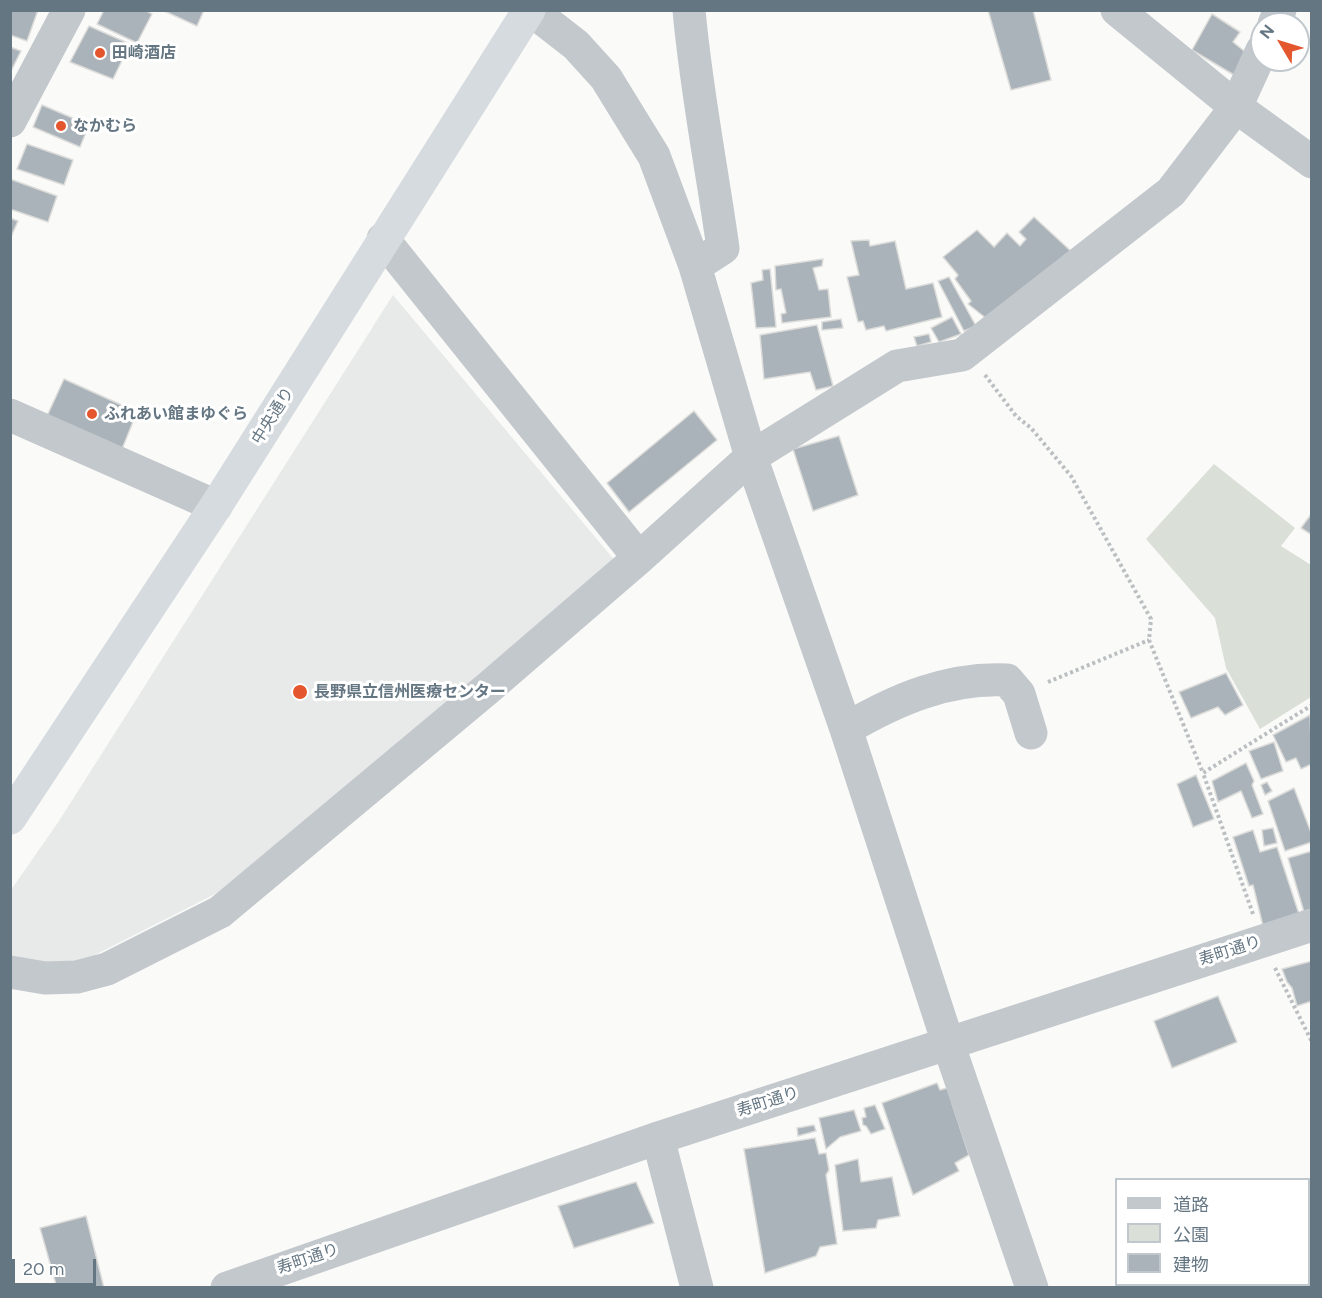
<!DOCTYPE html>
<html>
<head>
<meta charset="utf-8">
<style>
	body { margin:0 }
	#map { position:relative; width:1322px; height:1298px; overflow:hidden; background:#fafaf8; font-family:Figtree,"Noto Sans JP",sans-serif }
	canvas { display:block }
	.frame { position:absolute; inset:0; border:12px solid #657683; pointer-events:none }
	.legend { position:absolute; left:1115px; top:1178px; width:195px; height:108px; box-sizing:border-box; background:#fff; border:2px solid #c1c8cd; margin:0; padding:8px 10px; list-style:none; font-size:18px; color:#657683 }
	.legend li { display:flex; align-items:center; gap:12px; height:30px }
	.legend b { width:30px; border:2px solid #c1c8cd }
	.north { position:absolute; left:1250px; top:12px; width:60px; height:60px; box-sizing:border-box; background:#fff; border:2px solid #c1c8cd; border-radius:50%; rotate:308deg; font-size:16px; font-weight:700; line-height:24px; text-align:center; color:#657683 }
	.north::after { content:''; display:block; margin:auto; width:21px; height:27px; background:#e4572e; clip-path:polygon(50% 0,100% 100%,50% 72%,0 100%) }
	.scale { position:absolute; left:12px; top:1259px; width:84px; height:27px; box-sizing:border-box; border:3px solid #657683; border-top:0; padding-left:8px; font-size:18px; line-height:21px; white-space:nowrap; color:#657683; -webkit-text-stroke:4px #fff; paint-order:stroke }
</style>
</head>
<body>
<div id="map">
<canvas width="1322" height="1298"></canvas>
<div class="frame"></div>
<ul class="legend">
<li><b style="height:8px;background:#c3c8cc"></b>道路</li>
<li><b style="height:16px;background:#dadfd7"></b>公園</li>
<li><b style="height:16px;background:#aab3b9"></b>建物</li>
</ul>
<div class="north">N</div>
<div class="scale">20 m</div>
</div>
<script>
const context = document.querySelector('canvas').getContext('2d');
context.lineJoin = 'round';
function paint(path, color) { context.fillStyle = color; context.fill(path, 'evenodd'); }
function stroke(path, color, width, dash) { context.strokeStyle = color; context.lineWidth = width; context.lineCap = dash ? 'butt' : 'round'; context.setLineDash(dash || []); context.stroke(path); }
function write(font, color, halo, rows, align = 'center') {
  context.font = font + ' Figtree,"Noto Sans JP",sans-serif'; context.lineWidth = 6; context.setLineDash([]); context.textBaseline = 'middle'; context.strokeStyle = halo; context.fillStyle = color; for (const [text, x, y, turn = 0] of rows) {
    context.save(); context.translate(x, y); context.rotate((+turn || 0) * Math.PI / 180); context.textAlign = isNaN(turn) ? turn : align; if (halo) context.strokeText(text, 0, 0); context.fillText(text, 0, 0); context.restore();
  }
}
paint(new Path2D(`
	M393 295 616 562 217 893 75 965 11 961V890L59 821Z`), '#e8e9e9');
paint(new Path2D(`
	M1214 464 1295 528 1281 546 1311 565V697L1260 729 1226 668 1215 618 1146 539Z`), '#dadfd7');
const building = new Path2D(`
	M10 10H38L27 41 10 35Z
	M104 10H145L152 14 137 43 97 24Z
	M162 10H204L197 26Z
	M988 10H1033L1051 80 1011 90Z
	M1212 14 1240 32 1233 42 1249 55 1234 75 1192 50Z
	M89 26 130 44 113 79 70 62Z
	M10 47 21 51 10 73Z
	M42 105 89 125 80 147 33 127Z
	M27 144 73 160 64 185 17 169Z
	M10 179 57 196 48 222 10 209Z
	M1034 217 1074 254 987 319 968 304 971 301 955 279 958 275 943 257 977 230 994 247 1007 233 1020 246 1026 239 1019 232Z
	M10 218 18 221 10 239Z
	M869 240 870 246 895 241 906 289 933 283 942 317 886 331 884 326 866 330 863 321 858 322 847 277 859 275 851 241Z
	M823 259 822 266 813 268 819 290 828 289 831 317 782 323 781 314 786 313 781 289 776 290 775 266Z
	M770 269 776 327 756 328 751 283 763 280 762 270Z
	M949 277 976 326 964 331 938 281Z
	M952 317 961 334 939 342 931 328Z
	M841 319 843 328 822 330V322Z
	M817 325 833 386 816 390 810 372 764 379 760 335Z
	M929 334 931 342 917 346 914 337Z
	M64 379 137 412 122 449 47 416Z
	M694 411 717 440 629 512 607 483Z
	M839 436 858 495 813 511 793 449Z
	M1312 513V535L1301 528Z
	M1226 673 1243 705 1225 715 1218 707 1191 718 1179 692Z
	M1310 715 1312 764 1301 769 1296 758 1286 762 1273 735Z
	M1274 742 1283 771 1261 779 1249 751Z
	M1246 763 1254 781 1252 785 1263 814 1252 818 1241 791 1218 802 1212 781Z
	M1196 775 1214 819 1193 827 1177 784Z
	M1267 782 1272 791 1265 795 1261 785Z
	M1294 788 1312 835V842L1285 851 1268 801Z
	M1273 828 1277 843 1264 846 1262 830Z
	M1253 830 1260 852 1277 847 1300 917 1263 926 1253 885 1249 886 1233 837Z
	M1312 851V909L1304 912 1288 858Z
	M1312 961V1001L1297 1006 1292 988 1287 982 1282 969Z
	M1218 996 1237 1042 1172 1068 1154 1021Z
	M937 1083 940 1090 947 1088 969 1155 955 1163 959 1171 913 1195 882 1103Z
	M875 1105 885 1129 871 1134 866 1126 863 1125 862 1118 866 1117 864 1108Z
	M854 1110 861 1131 840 1137 826 1149 819 1118Z
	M814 1125 816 1131 798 1136 797 1128Z
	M815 1138 819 1154 826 1153 829 1170 826 1175 837 1244 820 1247 816 1256 765 1273 744 1149Z
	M858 1159 861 1182 892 1177 900 1216 878 1220 876 1228 843 1231 835 1165Z
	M636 1182 654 1223 574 1248 558 1206Z
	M86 1216 104 1288H57L40 1228Z`);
paint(building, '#aab3b9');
stroke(building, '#dcdcda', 1.5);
stroke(new Path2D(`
	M985 375 1016 416 1031 428 1071 476 1151 619 1149 640 1203 773
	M1048 682 1149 640
	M1253 914 1203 773 1312 705
	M1275 968 1312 1042`), '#bbbfc2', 4, [3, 3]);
stroke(new Path2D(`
	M531 10 576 45 606 78 654 156 695 266 751 457 846 729 948 1043 1032 1288
	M689 10C696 90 712 169 723 248L695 266
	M1117 10 1236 107 1312 162
	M1274 24 1280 10
	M10 121 69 10
	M383 239 639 558
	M10 415 216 506
	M846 729C895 700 948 677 1007 680L1019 694 1031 733
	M10 972 45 978 77 977 107 969 220 912 487 689 639 558 751 457 897 366 962 355 1171 192 1236 107 1262 50
	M658 1138 697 1288
	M1308 1228 1312 1236
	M227 1288 658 1138 1312 925`), '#c3c8cc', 33);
stroke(new Path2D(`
	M10 818 216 506 529 10`), '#d6dbdf', 33);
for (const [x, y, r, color] of [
	[100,53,6,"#e4572e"],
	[61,126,6,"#e4572e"],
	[92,414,6,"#e4572e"],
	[300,692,8,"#e4572e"]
]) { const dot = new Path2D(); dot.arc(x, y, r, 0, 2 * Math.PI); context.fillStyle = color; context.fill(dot); stroke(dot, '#fff', 2); }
write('bold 16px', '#657683', '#fff', [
	["田崎酒店",112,53],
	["なかむら",73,126],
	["ふれあい館まゆぐら",104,414],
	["長野県立信州医療センター",314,692]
], 'left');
write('16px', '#657683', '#fff', [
	["中央通り",273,416,-58],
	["寿町通り",1230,951,-18],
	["寿町通り",768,1102,-18],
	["寿町通り",308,1259,-19]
]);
</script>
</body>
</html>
